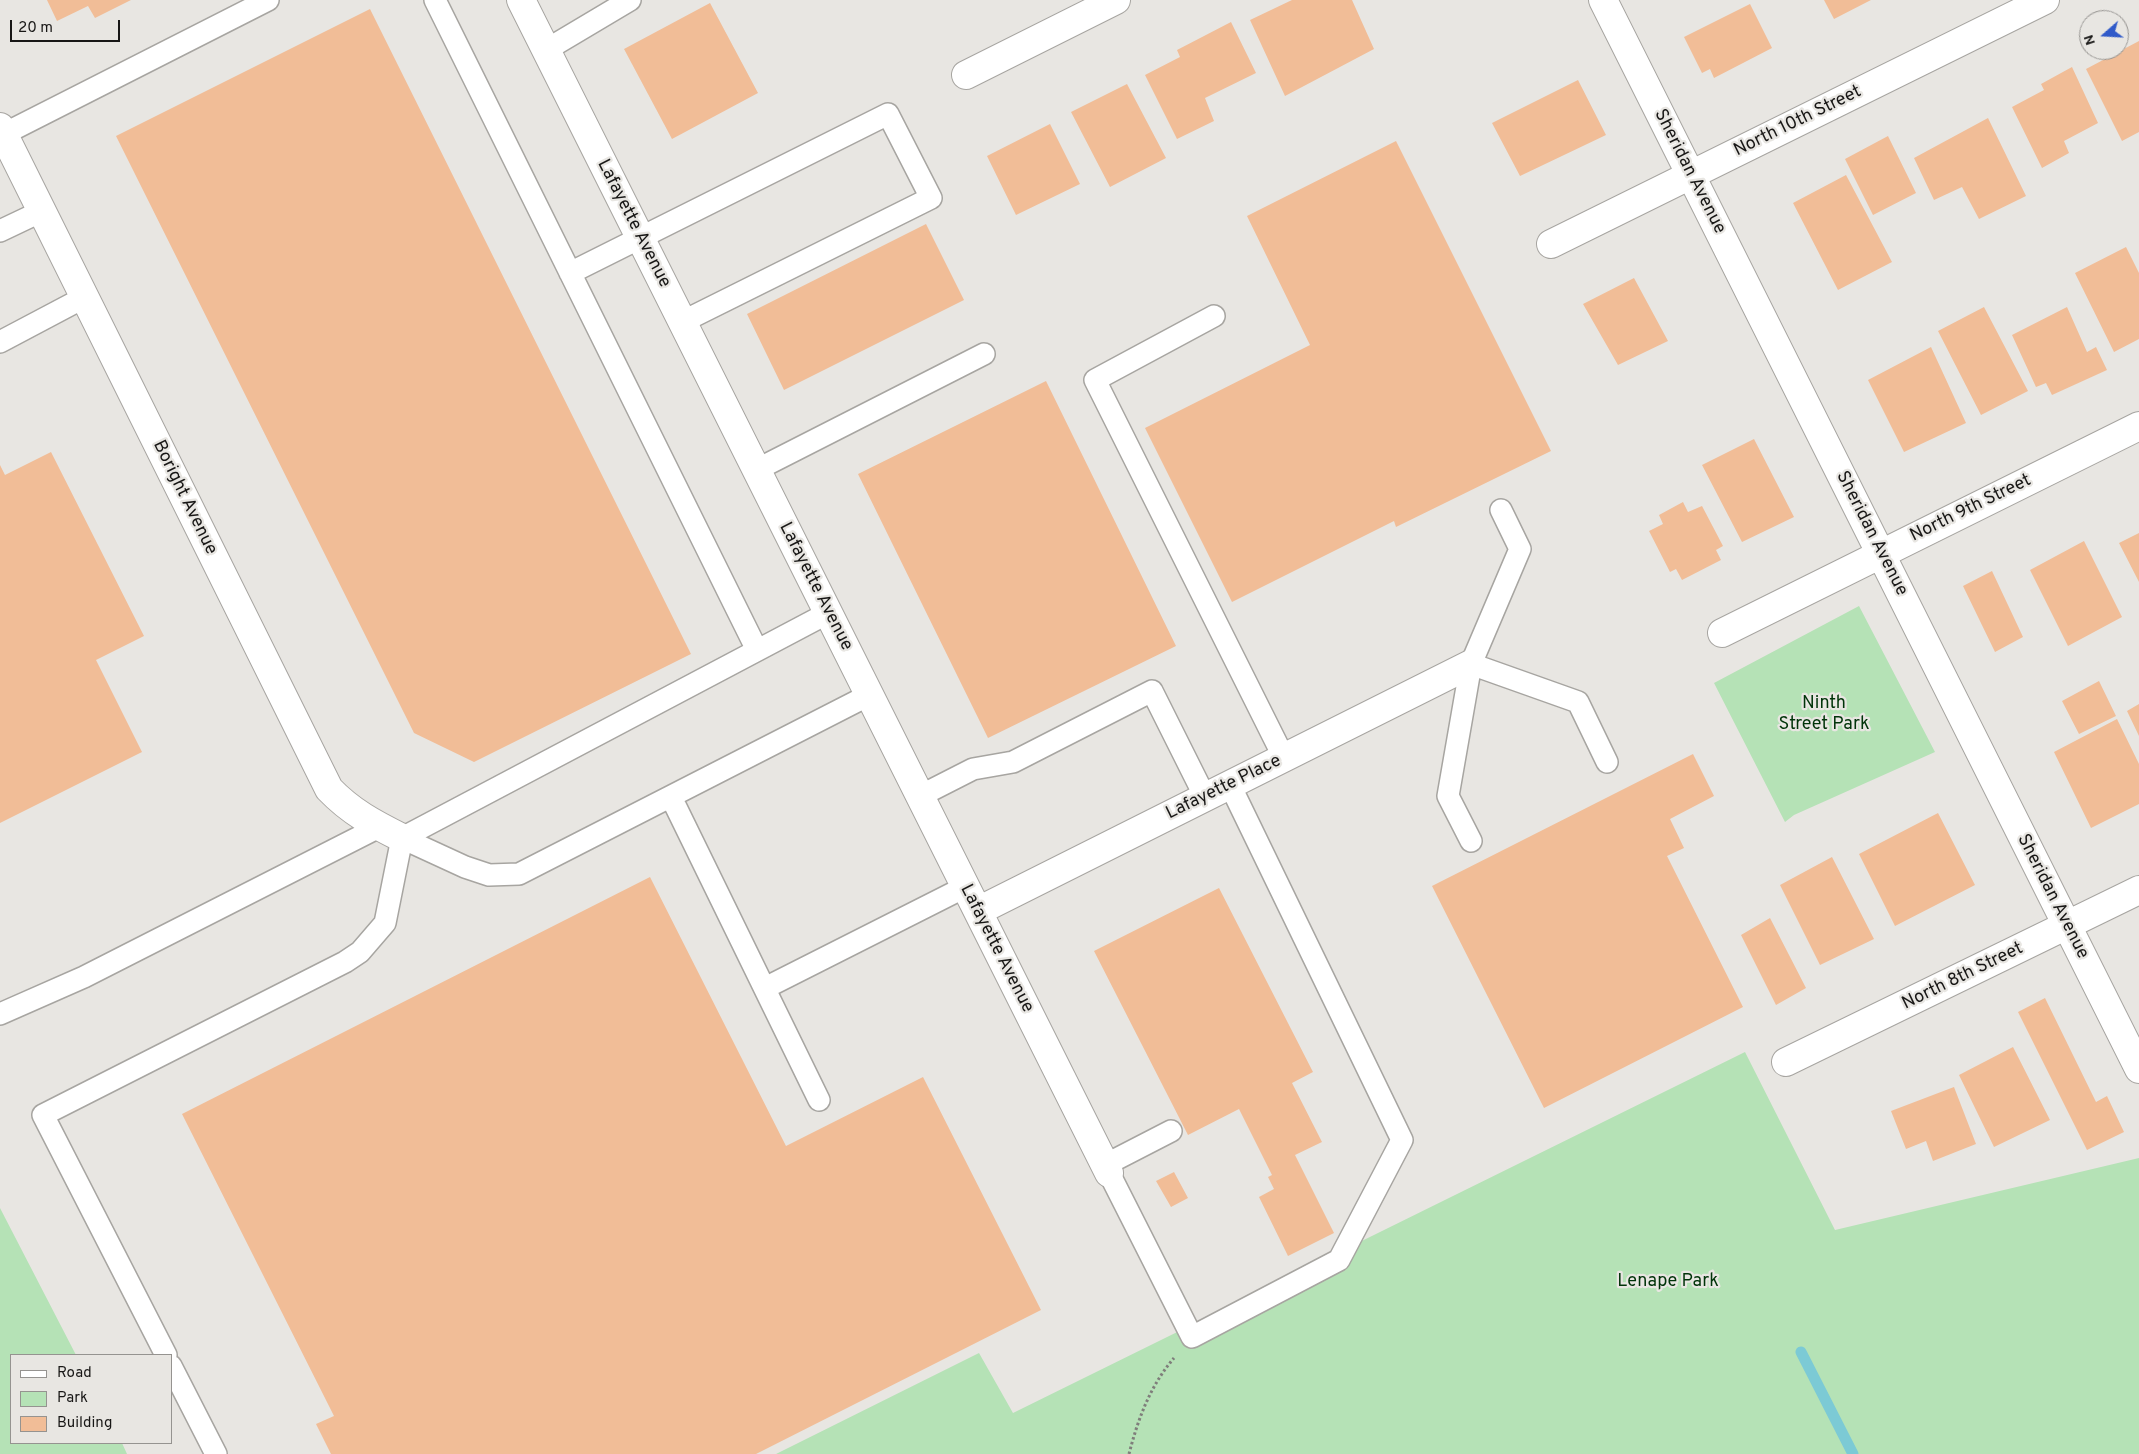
<!DOCTYPE html>
<html>
<head>
<meta charset="utf-8">
<style>
	body { margin:0 }
	#map { position:relative; width:2139px; height:1454px; overflow:hidden; background:#e8e6e2; font-family:Overpass,sans-serif }
	canvas { display:block }
	.legend { position:absolute; left:10px; top:1354px; width:162px; height:90px; box-sizing:border-box; background:#e8e6e2; border:1px solid #959390; margin:0; padding:6px 9px; list-style:none; font-size:15px; color:#181716 }
	.legend li { display:flex; align-items:center; gap:10px; height:25px }
	.legend b { width:25px; border:1px solid #959390 }
	.north { position:absolute; left:2079px; top:10px; width:50px; height:50px; box-sizing:border-box; background:#e8e6e2; border:1px solid #959390; border-radius:50%; rotate:251deg; font-size:14px; font-weight:700; line-height:20px; text-align:center; color:#181716 }
	.north::after { content:''; display:block; margin:auto; width:18px; height:22px; background:#305ac9; clip-path:polygon(50% 0,100% 100%,50% 72%,0 100%) }
	.scale { position:absolute; left:10px; top:20px; width:110px; height:22px; box-sizing:border-box; border:2px solid #181716; border-top:0; padding-left:6px; font-size:15px; line-height:18px; white-space:nowrap; color:#181716; -webkit-text-stroke:4px #e8e6e2; paint-order:stroke }
</style>
</head>
<body>
<div id="map">
<canvas width="2139" height="1454"></canvas>
<ul class="legend">
<li><b style="height:6px;background:#fff"></b>Road</li>
<li><b style="height:14px;background:#b5e2b6"></b>Park</li>
<li><b style="height:14px;background:#f1bd97"></b>Building</li>
</ul>
<div class="north">N</div>
<div class="scale">20 m</div>
</div>
<script>
const context = document.querySelector('canvas').getContext('2d');
context.lineJoin = 'round';
function paint(path, color) { context.fillStyle = color; context.fill(path, 'evenodd'); }
function stroke(path, color, width, dash) { context.strokeStyle = color; context.lineWidth = width; context.lineCap = dash ? 'butt' : 'round'; context.setLineDash(dash || []); context.stroke(path); }
function write(font, color, halo, rows, align = 'center') {
  context.font = font + ' Overpass,sans-serif'; context.lineWidth = 4.5; context.setLineDash([]); context.textBaseline = 'middle'; context.strokeStyle = halo; context.fillStyle = color; for (const [text, x, y, turn = 0] of rows) {
    context.save(); context.translate(x, y); context.rotate((+turn || 0) * Math.PI / 180); context.textAlign = isNaN(turn) ? turn : align; if (halo) context.strokeText(text, 0, 0); context.fillText(text, 0, 0); context.restore();
  }
}
paint(new Path2D(`
	M1859 606 1935 752 1794 815 1785 822 1714 683Z
	M1745 1052 1835 1230 2139 1158V1454H776L979 1353 1013 1413Z
	M0 1208 76 1355H11V1443H122L127 1454H0Z`), '#b5e2b6');
stroke(new Path2D(`
	M1801 1352 1853 1454`), '#7ccad5', 11);
paint(new Path2D(`
	M47 0H131L95 18 88 6 57 21Z
	M1292 0H1352L1374 49 1285 96 1250 20Z
	M1824 0H1871L1834 19Z
	M710 3 758 93 672 139 624 49Z
	M1750 4 1772 48 1714 78 1710 69 1702 73 1684 37Z
	M370 9 691 654 474 762 414 733 116 136Z
	M1231 22 1256 73 1205 98 1214 121 1177 139 1145 75 1180 57 1177 50Z
	M2139 41V132L2122 141 2086 69Z
	M2072 67 2098 123 2064 141 2069 153 2042 168 2012 107 2044 90 2041 84Z
	M1578 80 1606 135 1520 176 1492 123Z
	M1127 84 1166 158 1110 187 1071 112Z
	M1988 118 2026 196 1979 219 1962 187 1934 200 1914 158Z
	M1050 124 1080 184 1016 215 987 156Z
	M1888 136 1916 193 1873 215 1845 159Z
	M1396 141 1551 451 1396 527 1394 521 1232 602 1145 428 1310 345 1247 216Z
	M1846 175 1892 262 1838 290 1793 203Z
	M926 224 964 300 784 390 747 314Z
	M2126 247 2139 273V339L2114 352 2075 273Z
	M1634 278 1668 341 1618 365 1583 304Z
	M1984 307 2028 391 1981 415 1938 331Z
	M2067 307 2087 352 2096 347 2107 370 2052 395 2046 383 2036 387 2012 335Z
	M1931 347 1966 423 1904 452 1868 380Z
	M1046 381 1176 646 988 738 858 474Z
	M1754 439 1794 517 1742 542 1702 465Z
	M51 452 144 636 96 660 142 752 0 823V465L5 475Z
	M1683 502 1688 512 1702 506 1723 546 1716 550 1721 560 1682 580 1676 569 1670 572 1649 531 1663 524 1659 515Z
	M2139 533V582L2119 543Z
	M2084 541 2122 617 2068 646 2030 570Z
	M1992 571 2023 637 1995 652 1963 586Z
	M2099 681 2116 716 2079 734 2062 701Z
	M2139 704V736L2127 711Z
	M2117 719 2139 764V804L2091 828 2054 752Z
	M1693 754 1714 796 1670 819 1684 848 1667 856 1743 1007 1544 1108 1432 886Z
	M1938 813 1975 885 1895 926 1859 854Z
	M1832 857 1874 939 1820 965 1780 885Z
	M650 877 786 1146 923 1077 1041 1310 756 1454H331L316 1424 334 1416 182 1114Z
	M1219 888 1313 1072 1292 1083 1322 1142 1295 1155 1334 1233 1288 1256 1259 1197 1274 1189 1268 1177 1272 1175 1239 1109 1188 1135 1094 951Z
	M1770 918 1806 988 1776 1005 1741 935Z
	M2045 998 2096 1102 2107 1096 2124 1132 2087 1150 2018 1012Z
	M2013 1047 2050 1120 1994 1147 1959 1075Z
	M1954 1087 1976 1144 1933 1161 1926 1141 1906 1149 1891 1111Z
	M1174 1172 1188 1198 1171 1207 1156 1181Z`), '#f1bd97');
const service = new Path2D(`
	M435 0 757 650
	M546 50 630 0
	M4 134 268 0
	M0 231 42 211
	M570 273 888 114 931 198 682 322
	M1214 316 1095 380 1284 758
	M0 342 85 297
	M756 470 984 354
	M1471 664 1578 702 1607 762
	M920 796 973 769 1013 762 1152 691 1205 797
	M671 797 819 1100
	M402 838 465 867 489 875 519 874 869 695
	M402 838 828 613
	M1471 841 1448 796 1471 664 1520 549 1501 510
	M765 988 965 887
	M0 1014 84 977 379 827
	M1105 1165 1171 1131
	M1109 1173 1192 1337 1339 1260 1402 1140 1230 785
	M166 1355 43 1115 345 962 360 952 385 923 402 838
	M171 1366 216 1454`);
const minor = new Path2D(`
	M521 0 1109 1173
	M1603 0 2139 1069
	M966 75 1116 0
	M0 127 329 789C351 812 374 824 402 838
	M1551 244 2045 0
	M1722 633 2139 426
	M978 911 1471 664
	M1786 1062 2139 890`);
stroke(service, '#a7a5a1', 24);
stroke(minor, '#a7a5a1', 30);
stroke(new Path2D(`
	M1129 1454C1138 1419 1150 1386 1174 1358`), '#7f7e7b', 3, [2.5, 2.5]);
stroke(service, '#fff', 21);
stroke(minor, '#fff', 28);
write('18px', '#181716', '#e8e6e2', [
	["North 10th Street",1798,122,-26],
	["Sheridan Avenue",1689,172,63],
	["Lafayette Avenue",633,224,63],
	["Boright Avenue",184,498,64],
	["North 9th Street",1971,509,-26],
	["Sheridan Avenue",1871,534,63],
	["Lafayette Avenue",815,587,63],
	["Lafayette Place",1224,788,-26],
	["Sheridan Avenue",2052,897,63],
	["Lafayette Avenue",996,949,63],
	["North 8th Street",1963,977,-26]
]);
write('18px', '#003409', '#e8e6e2', [
	["Ninth",1824,704],
	["Street Park",1824,725],
	["Lenape Park",1668,1282]
]);
</script>
</body>
</html>
